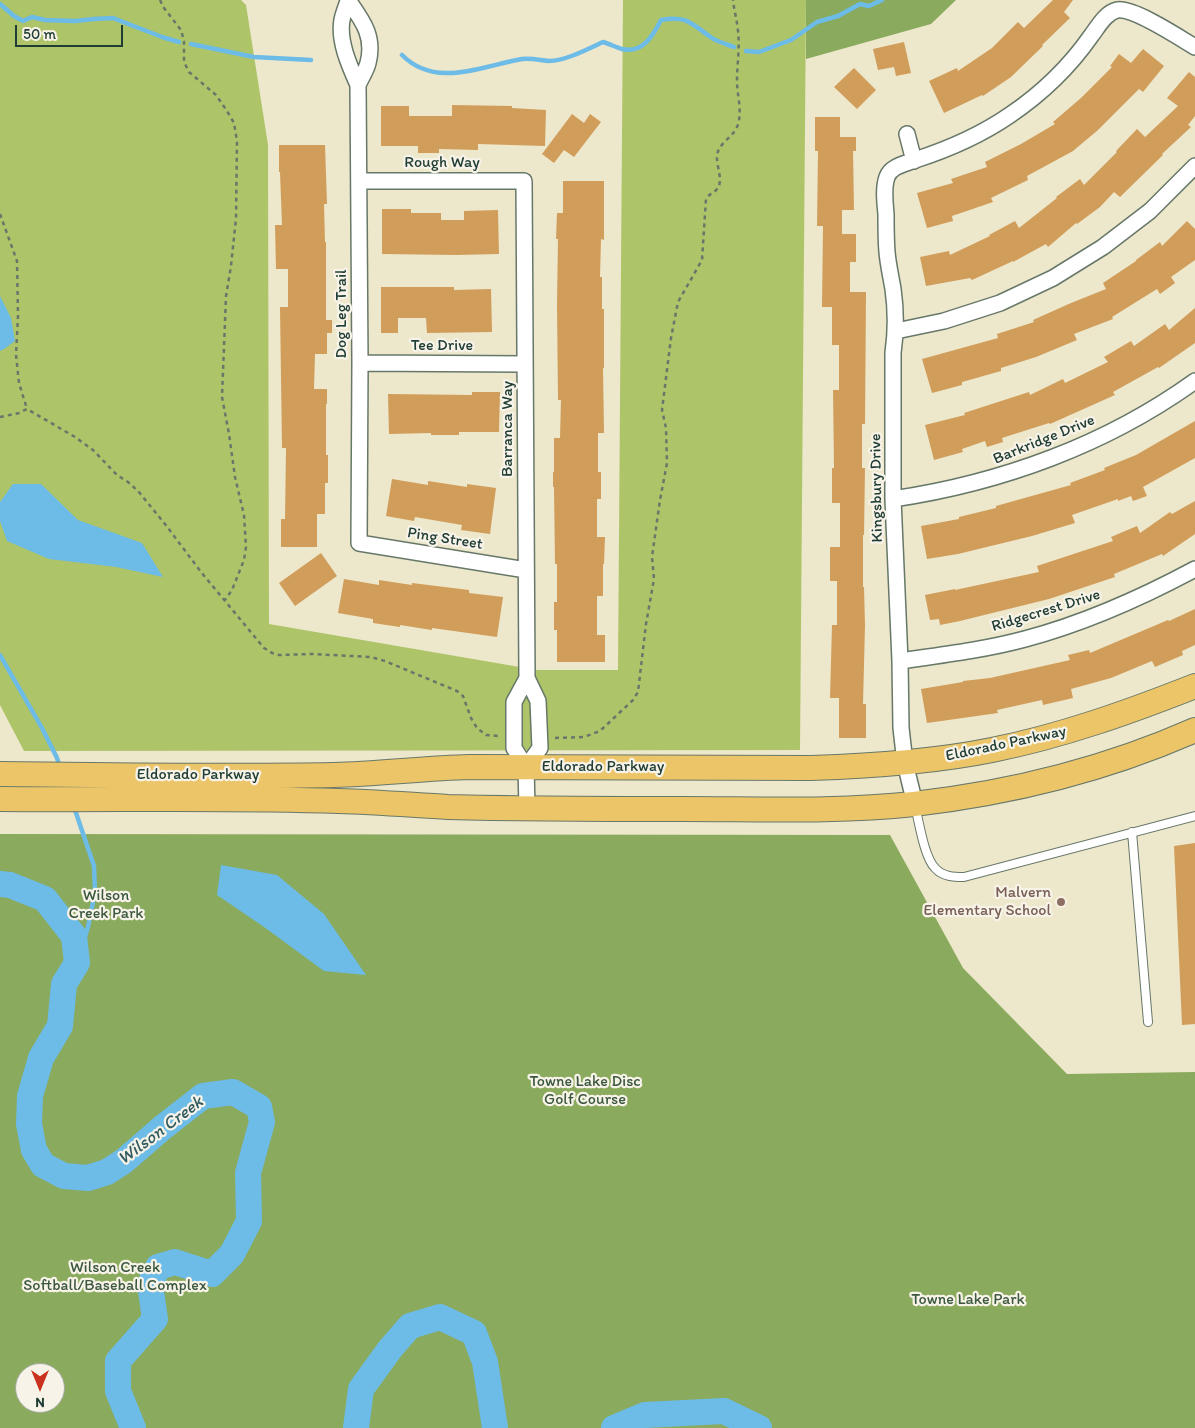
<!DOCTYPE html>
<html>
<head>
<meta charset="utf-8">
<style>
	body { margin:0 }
	#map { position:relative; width:1195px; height:1428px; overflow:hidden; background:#ede7cb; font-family:Itim,sans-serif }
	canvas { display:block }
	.north { position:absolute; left:15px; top:1363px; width:50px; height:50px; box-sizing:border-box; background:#f7f3e8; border:1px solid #a1aaa0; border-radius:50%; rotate:180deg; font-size:14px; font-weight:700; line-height:20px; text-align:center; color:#1f3d34 }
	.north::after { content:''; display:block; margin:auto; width:18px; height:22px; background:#c8321e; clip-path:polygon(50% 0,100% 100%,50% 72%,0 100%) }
	.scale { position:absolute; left:15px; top:25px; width:108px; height:22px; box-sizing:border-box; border:2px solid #1f3d34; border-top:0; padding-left:6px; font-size:15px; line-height:18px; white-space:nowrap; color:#1f3d34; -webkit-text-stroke:4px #f7f3e8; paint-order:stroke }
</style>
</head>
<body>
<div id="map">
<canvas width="1195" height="1428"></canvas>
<div class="north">N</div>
<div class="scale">50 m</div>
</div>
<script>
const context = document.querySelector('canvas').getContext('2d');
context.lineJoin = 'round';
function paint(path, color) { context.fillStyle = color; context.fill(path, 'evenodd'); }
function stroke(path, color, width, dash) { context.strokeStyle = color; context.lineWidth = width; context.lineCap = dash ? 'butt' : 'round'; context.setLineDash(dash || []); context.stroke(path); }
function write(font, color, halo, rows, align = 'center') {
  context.font = font + ' Itim,sans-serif'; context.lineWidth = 4.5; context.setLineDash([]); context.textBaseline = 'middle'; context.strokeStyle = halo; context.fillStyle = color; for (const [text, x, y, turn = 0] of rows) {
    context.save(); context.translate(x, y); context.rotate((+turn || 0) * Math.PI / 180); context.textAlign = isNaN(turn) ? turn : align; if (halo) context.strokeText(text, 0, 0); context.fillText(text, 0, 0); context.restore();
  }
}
paint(new Path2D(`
	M0 0H241L246 5 268 145 269 624 537 670H618L623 0H806L800 750 24 751 0 705Z`), '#adc469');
paint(new Path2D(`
	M806 0H956L931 24 806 59Z
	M0 834 890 835 963 968 1067 1074 1195 1072V1428H0ZM25 1373H55V1403H25Z`), '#8aaa5d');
paint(new Path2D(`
	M0 296 11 318 15 341 4 349 0 351Z
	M13 484H41L78 520 142 543 163 577 116 567 49 559 7 541 0 521V502Z
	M221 865 277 875 324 914 366 975 324 971 264 927 217 895Z`), '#6dbbe7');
stroke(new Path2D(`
	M0 4 14 16 23 21 32 17 45 20 75 21 94 19 113 18 162 37 179 42
	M191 44 254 57 311 60
	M746 51 759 52 791 40 817 22 838 16 860 4 869 6 882 0
	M402 55C436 89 481 66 522 59 531 58 539 60 549 61 565 61 588 49 603 42 609 44 616 47 622 49 642 54 653 36 661 20 688 15 691 24 712 38 718 42 727 44 734 47
	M0 655 42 728 57 758 60 767
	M74 807 94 866 95 892 88 927 77 963`), '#6dbbe7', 4.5);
stroke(new Path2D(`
	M0 884 10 885 45 899 74 936 77 963 64 984 60 1026 41 1058 30 1096 29 1124 34 1150 43 1165 64 1176 88 1178 107 1172 124 1161 162 1128 203 1096 233 1092 259 1107 262 1122 248 1173 249 1221 232 1254 212 1274 175 1262 158 1267 150 1284 155 1319 118 1361V1391L133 1428
	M356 1428 361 1389 390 1349 410 1326 440 1317 474 1333 485 1362 495 1428
	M614 1428 645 1415 724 1411 759 1428`), '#6dbbe7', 26);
paint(new Path2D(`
	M1053 0H1073L1064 12 1070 18 1042 45 1043 46 1011 77 983 96 982 95 944 113 929 81 957 68 958 71 992 48 1018 22 1024 28Z
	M904 42 911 73 896 76 894 67 878 70 873 49Z
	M1143 49 1164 66 1143 92 1139 89 1098 130 1073 151 1027 176 1028 180 991 198 993 202 952 216 953 221 927 228 917 193 953 183 951 179 987 167 985 162 1021 144 1055 124 1053 122 1081 98 1112 67 1110 66 1119 54 1131 63Z
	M854 68 876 90 857 109 834 87Z
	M1189 72 1195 77V116L1188 125 1191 127 1162 154 1163 155 1120 197 1114 192 1100 207 1077 224 1076 223 1048 247 1046 244 1013 262V261L972 280 970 278 926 286 920 257 949 251 950 255 990 236 989 235 1015 221 1019 228 1057 198 1056 197 1080 179 1084 185 1117 152 1116 151 1137 129 1145 137 1178 106 1167 98Z
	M452 105 512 106V108L546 110 545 146 478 144V150L439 149V153H418V146H381V106H409V116H452Z
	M572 114 584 123 590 114 601 122 574 157 564 150 554 163 542 154Z
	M815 117H840V137H856V151H853L854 210H842V234H856V262H850V292H866L865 424H862V468H865L864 535H863V587H864L865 625 863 704H866V738H839V698H830L832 625H837V581H830V547H840V503H832V468H834L833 390H839V345H832V307H822L823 226H817L818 151H815Z
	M279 145H325L327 204H324L325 242H326V320H332V333H327V354H315L314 389H327V404H326V455H328V483H325V514H317V547H281V519H285L286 448H282L280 307H288V269H276L275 225H282L280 172H279Z
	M563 181H604V240L601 239 600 277H602V309H604V368H603L604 433H598V472H601V499H597V537H605L604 564H603V596H597V635H605V662H557V630H554V602H557V564H555L554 487H553V472H554V438H560L561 400H558L557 304 558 239H556L557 213H563Z
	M382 209H411V213H441V220H464V211L498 210 499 254 456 255 382 254Z
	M1187 221 1195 229V260L1171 277 1175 283 1160 294 1157 289 1112 317 1113 319 1074 334 1077 340 1036 357 1001 368V371L962 382V385L932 393 922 359 998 338 997 334 1034 322 1033 320 1071 303 1106 289 1103 283 1136 261V260L1160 242 1162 246Z
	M381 287H454V290L491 289 492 332 427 333 426 318H398V333H381Z
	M1195 308V343L1159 368 1158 367 1113 392 1115 395 1050 424 1049 423 1002 438 1003 442 987 447 985 441 962 449 963 452 934 460 925 425 965 415 964 413 1029 392 1030 395 1063 379 1065 383 1108 362 1104 357 1131 341 1134 346 1165 324 1169 330Z
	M472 392H500L499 432H459V435H431V433L389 434 388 394 472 395Z
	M1195 421V458L1143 487 1147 496 1133 501 1131 496 1118 501V499L1072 515 1075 523 1032 536 958 554 927 559 921 526 959 519V517L996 508V506L1071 485 1070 483 1105 470 1104 468 1136 455Z
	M392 479 428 485V481L467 487V484L496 488 490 534 461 530 462 525 415 517 414 521 386 516Z
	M1195 501V534L1163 556 1162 554 1114 574 1115 577 1049 599 960 621 940 625 939 619 930 620 925 595 955 589V590L1039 572 1037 566 1113 541 1111 537 1137 526 1140 533 1170 512 1172 514Z
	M321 553 337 576 295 606 279 583Z
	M344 579 379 585V580L412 585V583L469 590V593L503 597 497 637 432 628V630L400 625V627L373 623V619L338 613Z
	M1195 609V645L1182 651 1183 655 1155 667 1152 661 1111 678 1071 689 1073 698 1043 705 1042 700 997 710 998 713 927 723 921 689 963 682V681L990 678 1070 660 1068 655 1089 650 1090 653 1168 620 1169 621Z
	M1195 843V1024L1182 1025 1174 846Z`), '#d19d5a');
const lane = new Path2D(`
	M915 806C919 821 924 857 935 868 943 877 954 877 964 877L1195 816
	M1132 832 1148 1022`);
const street = new Path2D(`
	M348 0C362 20 375 36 368 63 366 71 361 78 358 85
	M348 1C346 7 343 14 342 20 338 41 350 67 358 85L360 363 359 543 526 570
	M907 134 914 161
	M359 181H524L527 678 538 701 540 748 526 767
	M896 331 944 321 1000 303 1053 278 1103 247 1150 211 1195 166
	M360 363 525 364
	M893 499C1001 483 1106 445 1195 381
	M900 661C942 655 984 650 1025 639 1085 623 1141 598 1195 569
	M915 804 905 763 901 728 900 661 893 499V353C896 332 896 310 893 289 891 277 888 264 887 252 886 240 886 227 886 214 885 203 883 188 887 177 891 166 905 164 915 160 949 149 981 135 1010 115 1041 94 1070 66 1091 36 1098 27 1105 13 1117 10 1133 7 1180 38 1195 47
	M527 808 526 767 514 748V702L527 678`);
const primary = new Path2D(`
	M0 774C111 775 223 777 334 775 379 774 425 768 470 767L811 768C872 766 933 762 992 750 1062 736 1129 712 1195 686
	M0 799C113 800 226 797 339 801 376 802 412 805 448 807 527 809 606 809 684 809 761 809 838 812 914 804 1010 793 1107 769 1195 730`);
stroke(lane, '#677869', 10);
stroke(street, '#677869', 18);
stroke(primary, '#677869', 26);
stroke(new Path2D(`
	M160 0 164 8 181 30 184 41V62L189 72 216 95 227 111 234 123 237 141 236 218 231 266 226 296 222 397 229 434 235 477 244 515 246 547 244 560 232 590 225 600
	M0 214 17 261 18 316 16 355 19 383 27 409
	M0 417 19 413 27 409 75 437 93 450 117 475 128 482 138 491 165 524 201 572 264 648 272 653 279 655 312 654 371 657 385 661 457 691 463 696 471 718 477 728 486 735 499 736
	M555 738 584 737 600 731 633 700 638 692 646 624 654 579 652 557 660 500 667 463 666 428 662 410 671 338 678 302 702 260 706 199C710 193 714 193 717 189 724 181 716 166 717 155 719 143 732 138 737 127 743 113 737 96 737 81 737 64 740 47 738 31 737 20 734 10 733 0`), '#677869', 2.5, [4, 4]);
stroke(lane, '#fff', 8);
stroke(street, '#fff', 15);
stroke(primary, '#ecc569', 24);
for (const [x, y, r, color] of [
	[1061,902,5,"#8d6e63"]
]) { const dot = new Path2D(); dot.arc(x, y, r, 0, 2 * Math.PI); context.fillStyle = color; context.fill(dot); stroke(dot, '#f7f3e8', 2); }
write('16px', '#1f3d34', '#f7f3e8', [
	["Rough Way",442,163],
	["Dog Leg Trail",342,314,-90],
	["Tee Drive",442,346],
	["Barranca Way",508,429,-90],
	["Barkridge Drive",1044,440,-22],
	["Kingsbury Drive",877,488,-91],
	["Ping Street",445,539,9],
	["Ridgecrest Drive",1046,611,-17],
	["Eldorado Parkway",1006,744,-12],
	["Eldorado Parkway",603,767],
	["Eldorado Parkway",198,775]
]);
write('16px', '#785e54', '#f7f3e8', [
	["Malvern",1051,893],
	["Elementary School",1051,911]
], 'right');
write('16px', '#3b583f', '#f7f3e8', [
	["Wilson",106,896],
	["Creek Park",106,914],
	["Towne Lake Disc",585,1082],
	["Golf Course",585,1100],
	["Wilson Creek",115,1268],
	["Softball/Baseball Complex",115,1286],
	["Towne Lake Park",968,1300]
]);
write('italic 18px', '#325c61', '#f7f3e8', [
	["Wilson Creek",161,1131,-37]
]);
</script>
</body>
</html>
